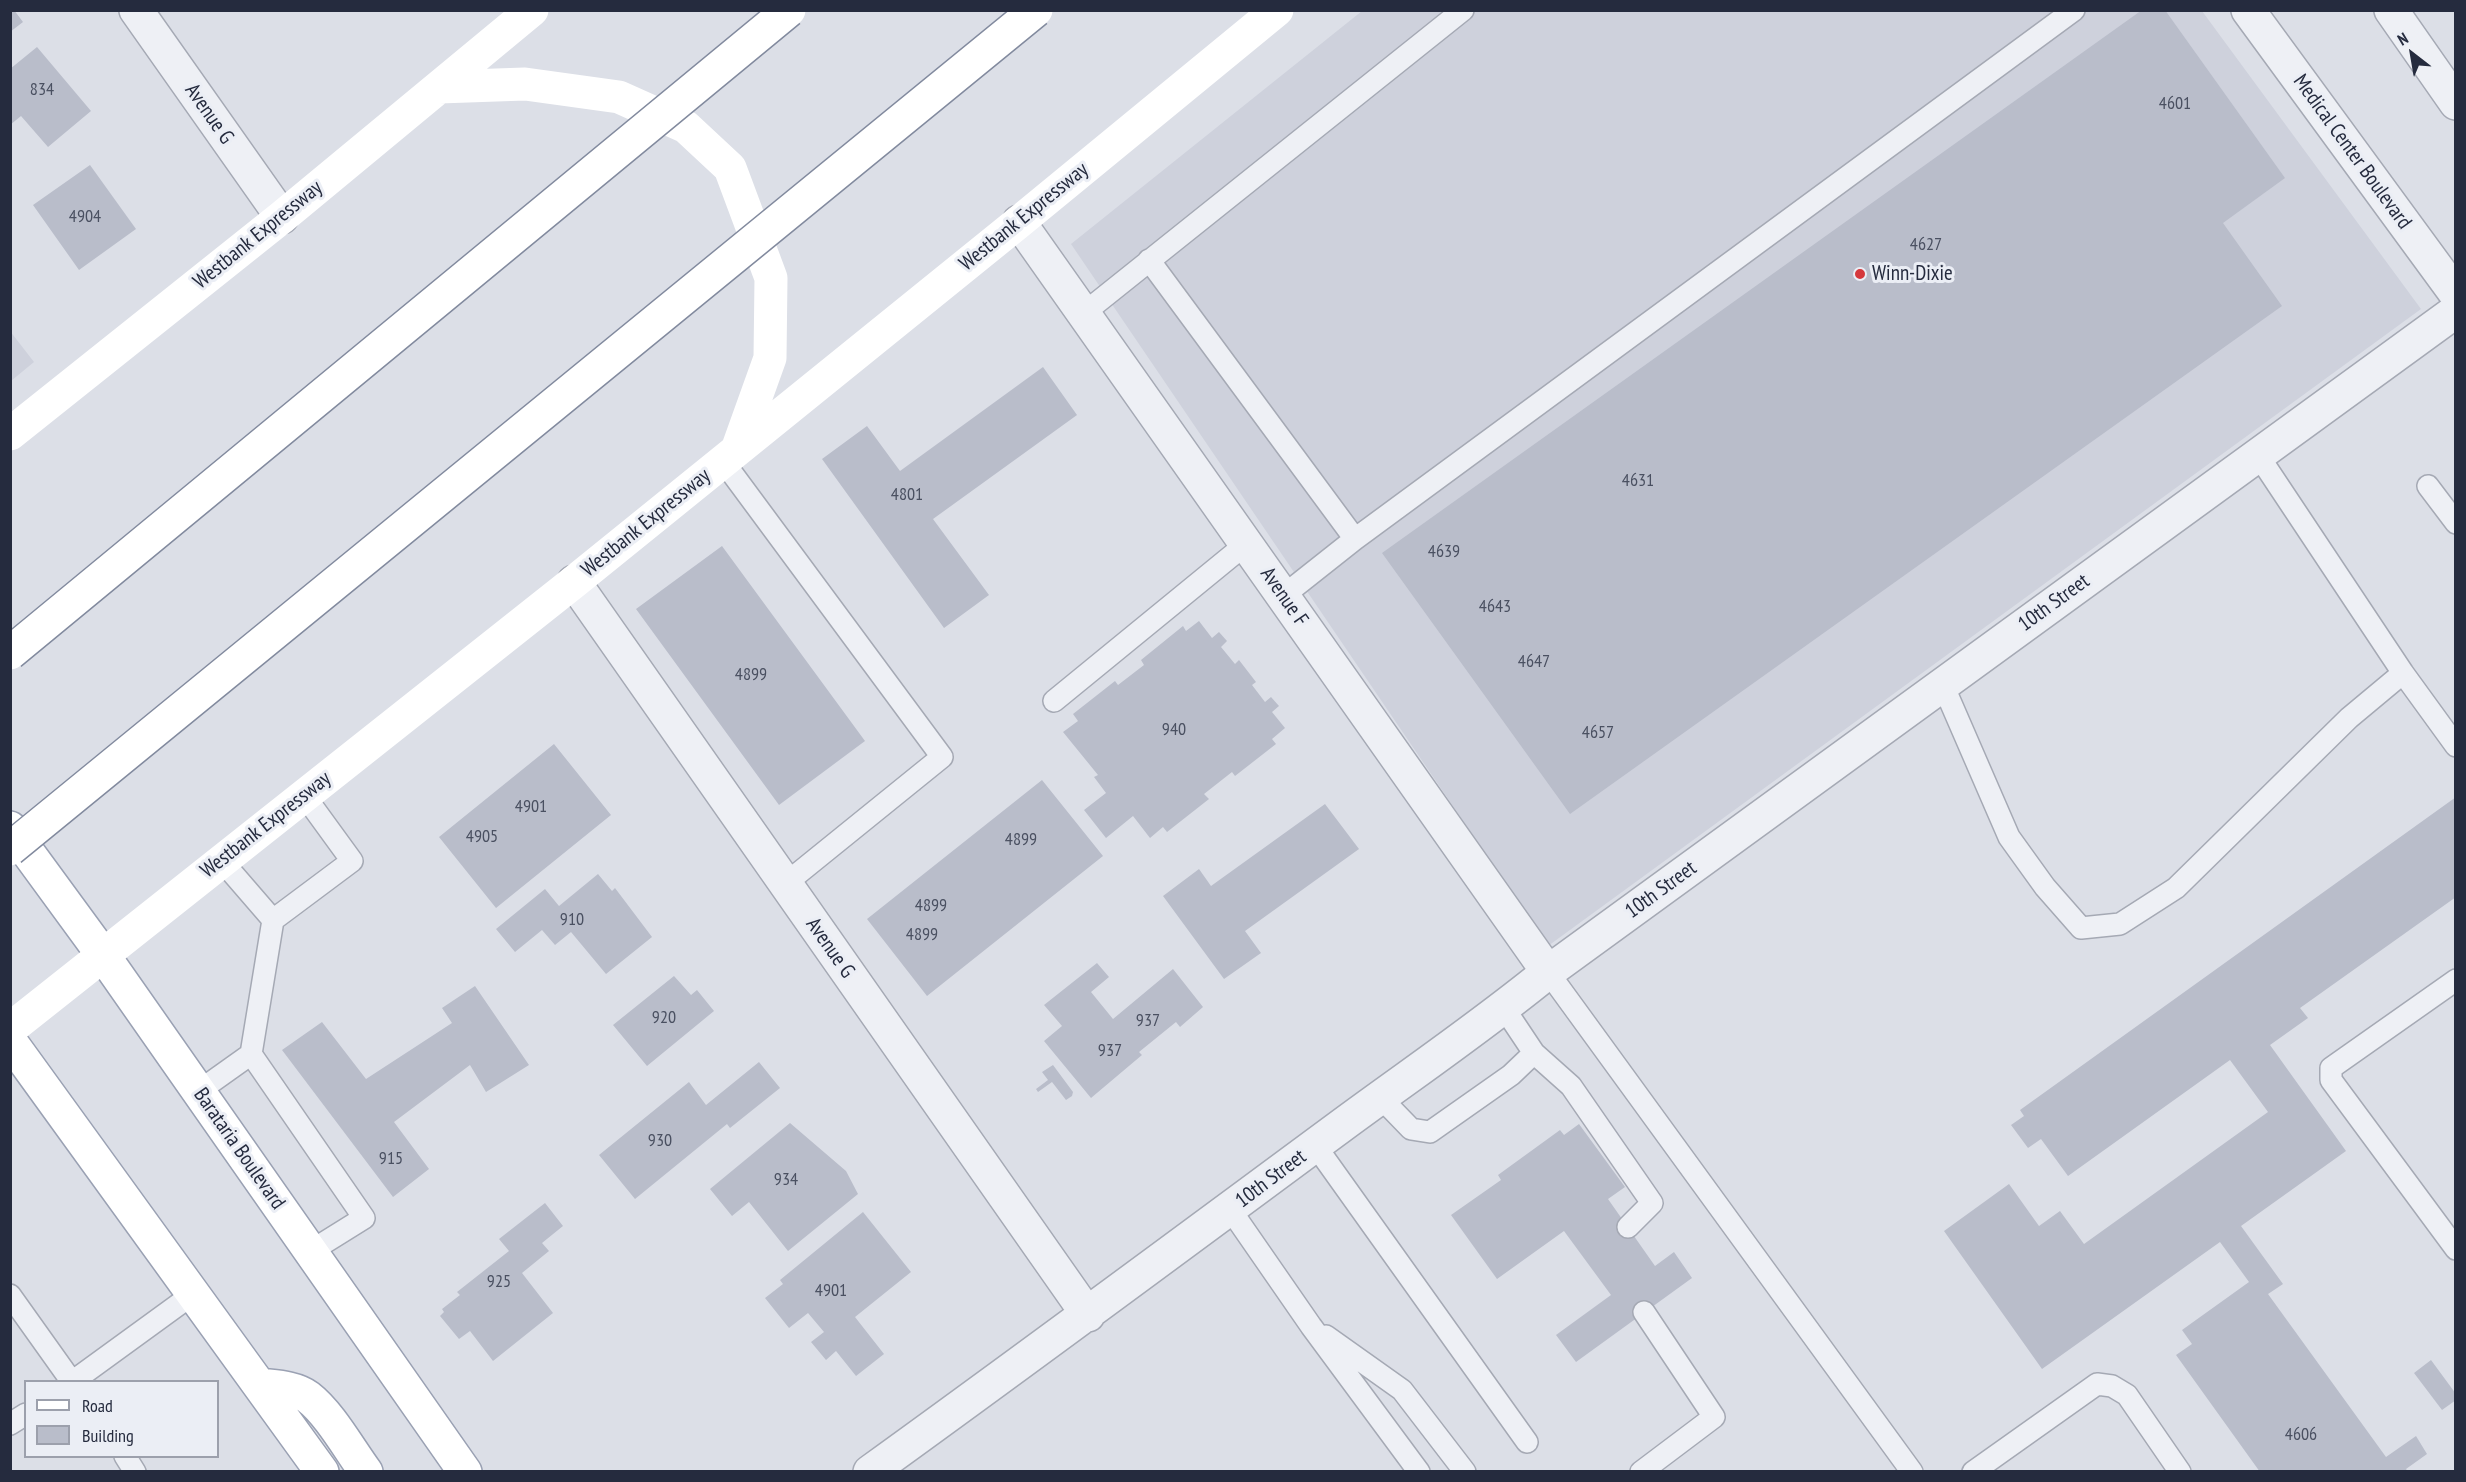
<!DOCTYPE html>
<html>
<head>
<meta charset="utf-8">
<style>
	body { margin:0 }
	#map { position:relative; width:2466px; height:1482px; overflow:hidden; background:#dcdfe7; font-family:"PT Sans Narrow",sans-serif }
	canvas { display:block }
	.frame { position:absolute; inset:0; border:12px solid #252b3e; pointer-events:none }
	.legend { position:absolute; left:24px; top:1380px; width:195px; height:78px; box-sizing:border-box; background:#ebeef5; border:2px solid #9ca0ac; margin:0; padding:8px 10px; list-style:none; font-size:18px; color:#252b3e }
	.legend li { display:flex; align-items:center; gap:12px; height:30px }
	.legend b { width:30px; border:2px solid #9ca0ac }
	.north { position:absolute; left:2382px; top:24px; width:60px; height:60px; -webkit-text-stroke:4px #ebeef5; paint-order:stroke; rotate:329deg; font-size:16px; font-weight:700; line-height:24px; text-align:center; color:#252b3e }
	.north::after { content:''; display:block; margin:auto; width:21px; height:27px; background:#252b3e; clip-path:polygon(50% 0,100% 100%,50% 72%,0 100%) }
</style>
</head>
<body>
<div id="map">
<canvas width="2466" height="1482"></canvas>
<div class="frame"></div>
<ul class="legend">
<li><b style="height:8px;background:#fff"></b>Road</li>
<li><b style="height:16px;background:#b9bdca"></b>Building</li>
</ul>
<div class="north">N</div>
</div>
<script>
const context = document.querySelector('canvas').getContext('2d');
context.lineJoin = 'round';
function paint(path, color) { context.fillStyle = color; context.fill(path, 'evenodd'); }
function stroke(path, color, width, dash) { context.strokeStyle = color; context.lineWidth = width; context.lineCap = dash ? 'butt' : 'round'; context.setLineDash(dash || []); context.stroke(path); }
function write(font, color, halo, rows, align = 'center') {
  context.font = font + ' "PT Sans Narrow",sans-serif'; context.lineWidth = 6; context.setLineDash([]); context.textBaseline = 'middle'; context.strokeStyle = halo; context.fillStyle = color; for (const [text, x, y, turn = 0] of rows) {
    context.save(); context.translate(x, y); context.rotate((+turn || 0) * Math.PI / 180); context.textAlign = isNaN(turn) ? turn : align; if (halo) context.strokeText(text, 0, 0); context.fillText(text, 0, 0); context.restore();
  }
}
paint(new Path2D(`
	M1362 11H2202L2421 309 1548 946 1071 244Z
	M10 331 34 362 11 381H10Z`), '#ced1dc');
paint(new Path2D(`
	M10 10H14L23 22 10 32Z
	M2142 10H2165L2285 178 2223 223 2282 306 1570 814 1382 553Z
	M37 47 91 111 48 147 21 116 10 125V69Z
	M90 165 136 229 79 270 33 205Z
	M1043 367 1077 415 933 519 989 595 944 628 822 459 867 426 900 471Z
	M722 546 865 741 779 805 636 609Z
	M1199 621 1212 638 1219 632 1227 641 1221 647 1235 664 1239 660 1256 682 1252 685 1265 702 1271 697 1279 706 1272 712 1285 728 1272 739 1276 744 1235 776 1232 772 1204 794 1209 799 1167 832 1163 827 1150 838 1133 816 1106 838 1084 810 1106 793 1094 777 1098 775 1063 732 1078 721 1073 714 1115 681 1118 685 1144 665 1141 660 1183 626 1186 631Z
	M554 744 611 815 496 908 439 837Z
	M1042 780 1103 856 927 996 867 919Z
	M2456 797V897L2300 1008 2308 1018 2270 1045 2346 1151 2241 1226 2283 1284 2268 1294 2386 1457 2416 1436 2427 1454 2406 1469 2408 1472H2260L2176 1355 2192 1344 2182 1330 2249 1282 2220 1242 2042 1369 1944 1231 2009 1184 2039 1226 2060 1211 2084 1244 2268 1112 2230 1060 2068 1176 2041 1139 2028 1148 2011 1125 2024 1116 2020 1110Z
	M1325 804 1359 849 1245 931 1261 953 1224 979 1163 896 1199 869 1211 886Z
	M598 874 612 891 615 888 652 937 606 974 571 932 555 945 542 930 515 952 496 929 545 889 559 906Z
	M1097 963 1109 977 1091 992 1113 1019 1173 969 1203 1007 1180 1027 1176 1022 1139 1052 1142 1055 1091 1098 1044 1041 1062 1026 1044 1005Z
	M674 976 691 995 697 990 714 1011 647 1066 613 1025Z
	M475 986 529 1065 486 1092 470 1065 394 1122 429 1169 393 1197 282 1050 322 1022 366 1079 452 1023 442 1008Z
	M759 1062 780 1088 730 1128 727 1124 635 1199 599 1155 689 1082 706 1105Z
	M1053 1065 1073 1092 1072 1096 1066 1100 1052 1082 1038 1092 1036 1089 1048 1080 1042 1072Z
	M790 1123 846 1171 858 1194 788 1251 749 1202 732 1216 710 1189Z
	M1579 1124 1625 1187 1608 1199 1655 1266 1674 1252 1692 1278 1576 1362 1556 1335 1611 1295 1564 1231 1497 1279 1451 1215 1501 1180 1498 1175 1560 1130 1564 1135Z
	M545 1203 563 1226 542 1243 549 1251 522 1273 553 1313 493 1361 470 1331 459 1339 440 1316 444 1312 442 1309 460 1295 457 1292 509 1251 499 1239Z
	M863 1212 911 1272 855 1317 884 1354 856 1376 836 1351 826 1360 811 1342 824 1332 808 1313 789 1328 765 1298 783 1284 780 1280Z
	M2431 1360 2456 1394V1400L2442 1410 2414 1373Z`), '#b9bdca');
const service = new Path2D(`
	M1149 260 1355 539
	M1084 313 1463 10
	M2258 455 2403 673 2456 746
	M723 461 942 757 785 884
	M2428 486 2456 523
	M1283 596 1355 539 2074 10
	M1943 685 2009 837 2045 887 2081 928 2120 924 2176 888 2349 718 2403 673
	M1054 701 1246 544
	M222 861 273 920 251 1054
	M273 920 352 861 304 795
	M1548 972 1912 1472
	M2456 980 2331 1068V1080L2456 1249
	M1534 1053 1571 1086 1652 1203 1628 1227
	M199 1091 251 1054 364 1218 311 1251
	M1380 1097 1411 1129 1430 1132 1511 1075 1534 1053 1504 1008
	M1315 1145 1527 1442
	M1230 1209 1311 1326 1419 1472
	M10 1295 72 1382
	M1326 1336 1402 1390 1465 1472
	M72 1382 193 1294
	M10 1424 26 1414
	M125 1456 135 1472
	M1641 1472 1714 1417 1644 1312
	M1973 1472 2097 1384 2112 1386 2127 1395 2180 1472`);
const minor = new Path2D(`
	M136 10 282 217
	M1019 222 1548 972
	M574 582 1088 1315
	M870 1472C1028 1358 1184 1242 1341 1126 1410 1075 1481 1027 1548 972L2456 311`);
const tertiary = new Path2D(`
	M2248 10 2456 294
	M2391 10 2456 103`);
const primary = new Path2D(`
	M10 828 103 955 465 1472
	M10 1041 322 1472
	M259 1385C274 1387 295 1387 308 1397 330 1414 349 1449 366 1472`);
stroke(service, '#a5a9b4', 24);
stroke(minor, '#a5a9b4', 36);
stroke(tertiary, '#a5a9b4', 36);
stroke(primary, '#9aa1b3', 36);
stroke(service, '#eef0f5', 21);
stroke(minor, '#eef0f5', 33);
stroke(tertiary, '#eef0f5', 33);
stroke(new Path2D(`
	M439 87 525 84 619 97 686 127 730 168 771 278 770 358 737 450
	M10 434 282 217 532 10
	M10 1029 574 582 1019 222 1277 10`), '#fff', 33);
stroke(primary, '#fff', 33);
const motorwayBridge = new Path2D(`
	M10 653 789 10
	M10 849 1036 10`);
stroke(motorwayBridge, '#828a9e', 36, []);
stroke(motorwayBridge, '#fff', 33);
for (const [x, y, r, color] of [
	[1860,274,6,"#d5383c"]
]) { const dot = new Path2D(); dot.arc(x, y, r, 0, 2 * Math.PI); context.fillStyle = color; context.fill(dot); stroke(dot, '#ebeef5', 2); }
write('18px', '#4a5061', null, [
	["834",42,90],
	["4601",2175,104],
	["4904",85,217],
	["4627",1926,245],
	["4631",1638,481],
	["4801",907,495],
	["4639",1444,552],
	["4643",1495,607],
	["4647",1534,662],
	["4899",751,675],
	["940",1174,730],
	["4657",1598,733],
	["4901",531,807],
	["4905",482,837],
	["4899",1021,840],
	["4899",931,906],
	["910",572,920],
	["4899",922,935],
	["920",664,1018],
	["937",1148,1021],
	["937",1110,1051],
	["930",660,1141],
	["915",391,1159],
	["934",786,1180],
	["925",499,1282],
	["4901",831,1291],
	["4606",2301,1435]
]);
write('21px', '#252b3e', '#ebeef5', [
	["Avenue G",209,114,55],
	["Medical Center Boulevard",2352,152,54],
	["Westbank Expressway",1024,217,-39],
	["Westbank Expressway",258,235,-39],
	["Westbank Expressway",646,523,-39],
	["Avenue F",1284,597,55],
	["10th Street",2054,603,-36],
	["Westbank Expressway",266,825,-38],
	["10th Street",1661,890,-36],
	["Avenue G",830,948,55],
	["Barataria Boulevard",239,1149,55],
	["10th Street",1271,1179,-37]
]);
write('21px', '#252b3e', '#ebeef5', [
	["Winn-Dixie",1872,274]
], 'left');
</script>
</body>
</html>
